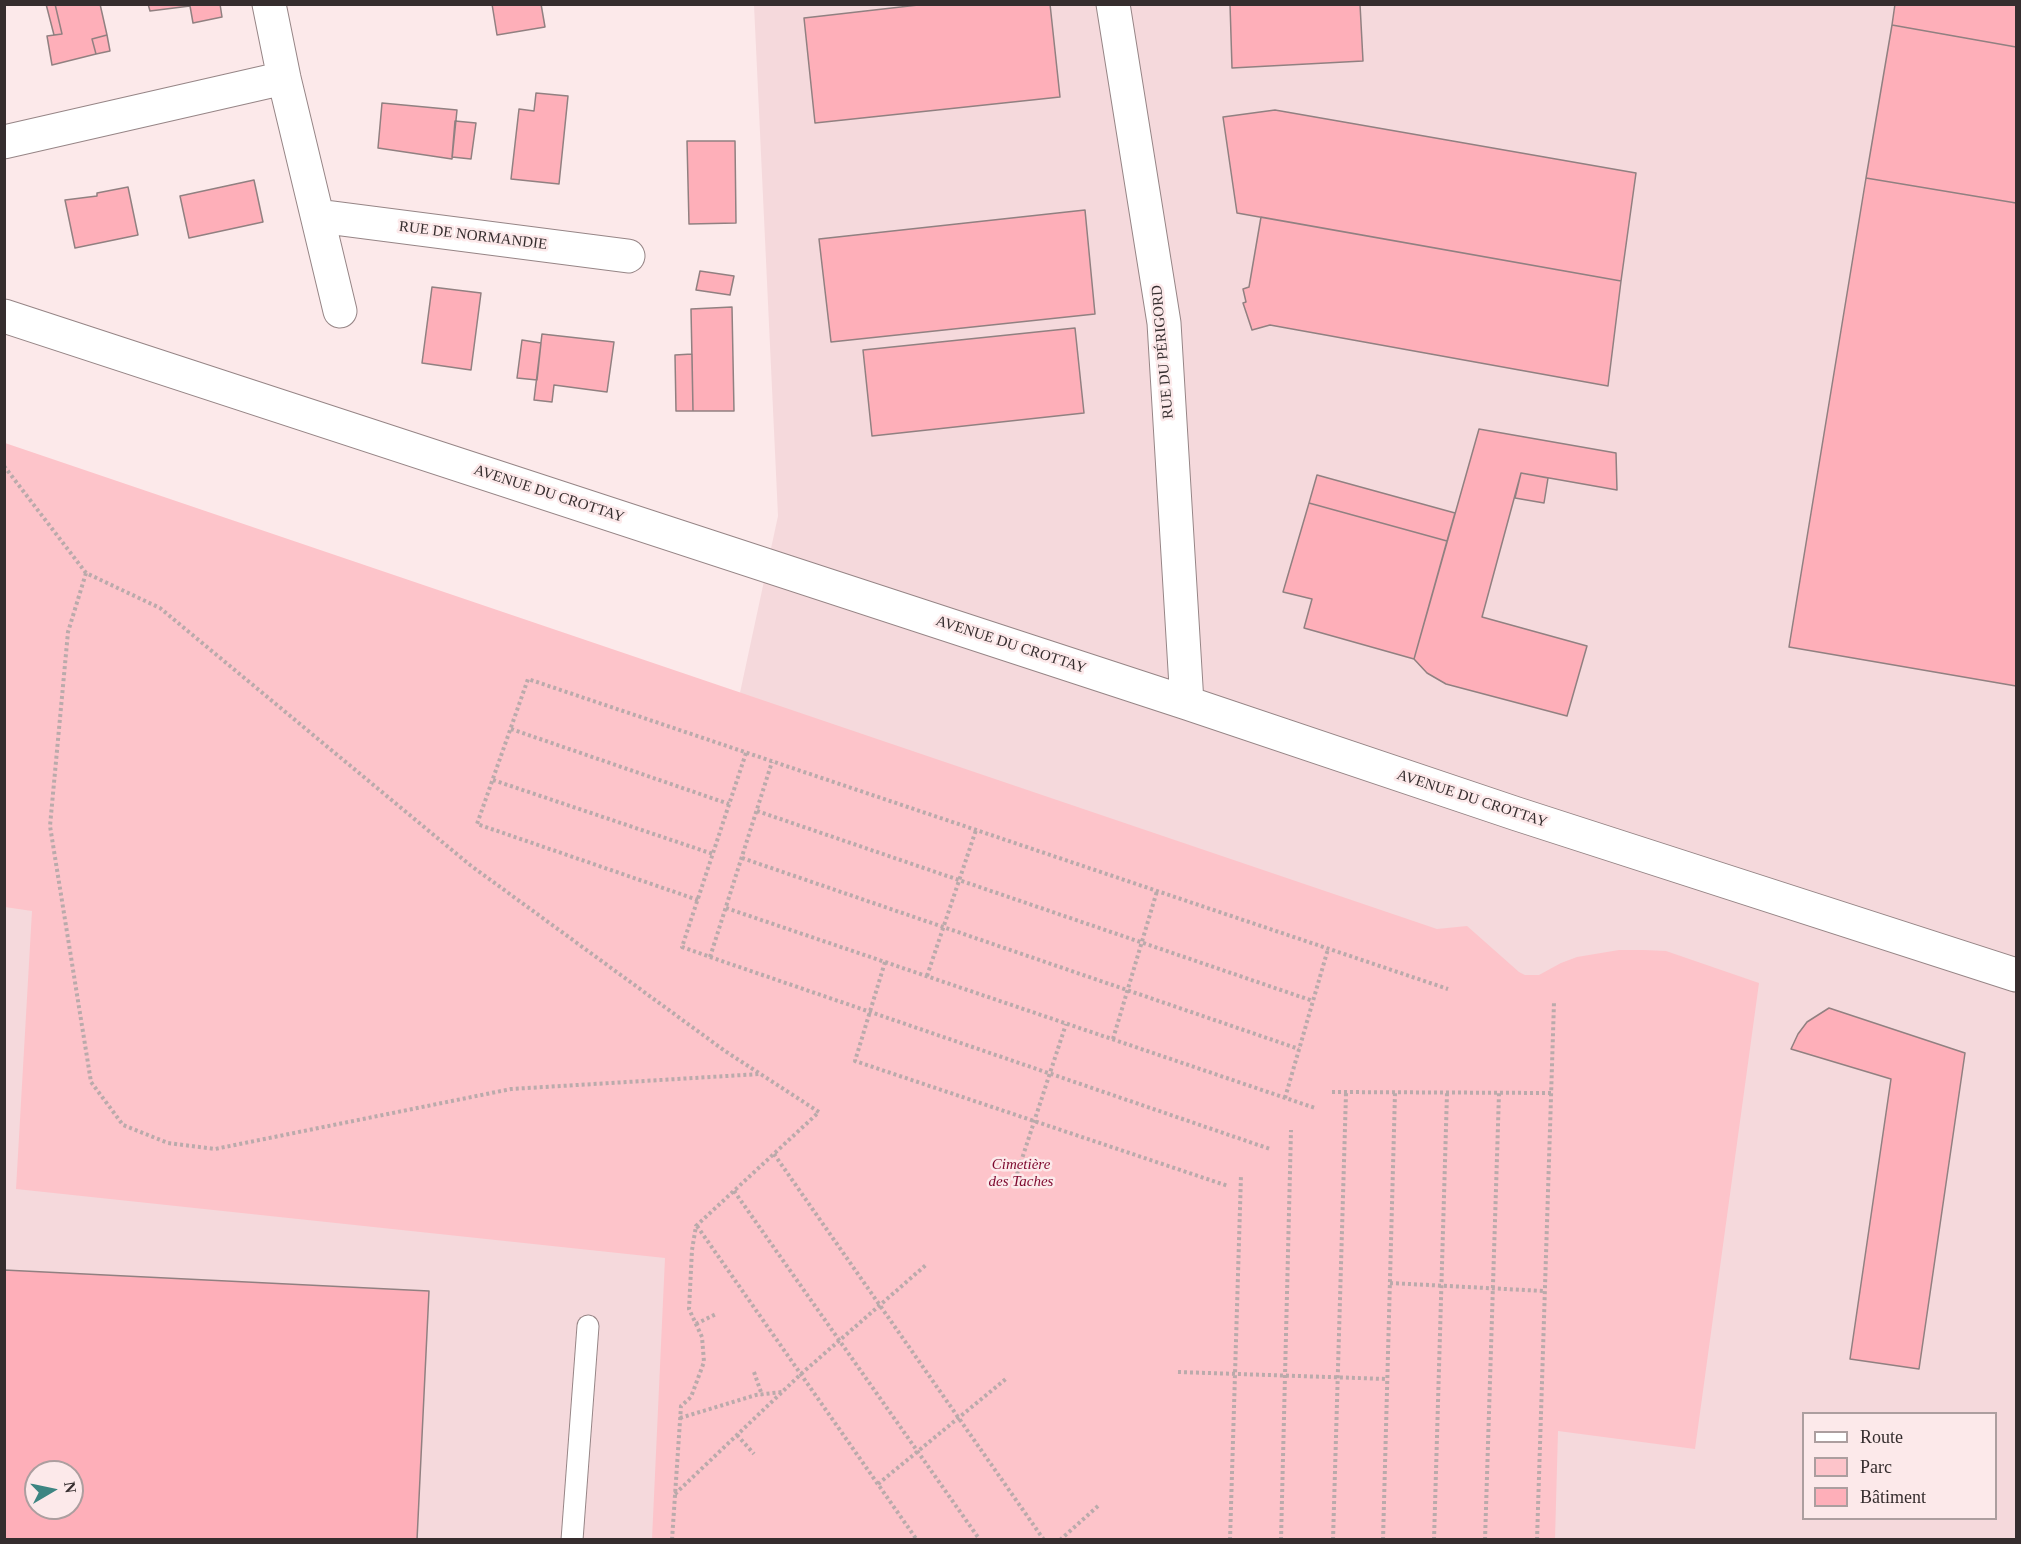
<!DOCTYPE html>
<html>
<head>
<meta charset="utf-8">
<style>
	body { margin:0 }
	#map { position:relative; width:2021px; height:1544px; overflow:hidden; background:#fce9ea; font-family:"Times New Roman",serif }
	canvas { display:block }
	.frame { position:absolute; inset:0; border:6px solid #352d2e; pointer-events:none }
	.legend { position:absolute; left:1802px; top:1412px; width:195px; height:108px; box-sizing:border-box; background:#fce9ea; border:2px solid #ac9e9f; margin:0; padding:8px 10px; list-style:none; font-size:18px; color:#352d2e }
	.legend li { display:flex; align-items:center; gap:12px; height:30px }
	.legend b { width:30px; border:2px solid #ac9e9f }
	.north { position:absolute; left:24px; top:1460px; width:60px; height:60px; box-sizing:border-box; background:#fce9ea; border:2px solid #ac9e9f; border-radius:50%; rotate:81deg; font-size:16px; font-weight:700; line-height:24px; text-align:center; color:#352d2e }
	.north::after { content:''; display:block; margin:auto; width:21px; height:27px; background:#3d8582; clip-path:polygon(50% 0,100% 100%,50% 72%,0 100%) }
</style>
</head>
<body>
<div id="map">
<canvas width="2021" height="1544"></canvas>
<div class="frame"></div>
<ul class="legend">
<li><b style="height:8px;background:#fff"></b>Route</li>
<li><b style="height:16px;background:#fdc4ca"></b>Parc</li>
<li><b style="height:16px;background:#feafb9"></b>Bâtiment</li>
</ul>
<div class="north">N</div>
</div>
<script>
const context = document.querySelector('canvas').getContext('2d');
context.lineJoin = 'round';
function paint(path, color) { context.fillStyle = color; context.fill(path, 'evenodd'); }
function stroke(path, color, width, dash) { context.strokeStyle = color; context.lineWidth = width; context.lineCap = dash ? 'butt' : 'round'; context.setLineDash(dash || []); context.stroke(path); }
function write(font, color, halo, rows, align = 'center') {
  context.font = font + ' "Times New Roman",serif'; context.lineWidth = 5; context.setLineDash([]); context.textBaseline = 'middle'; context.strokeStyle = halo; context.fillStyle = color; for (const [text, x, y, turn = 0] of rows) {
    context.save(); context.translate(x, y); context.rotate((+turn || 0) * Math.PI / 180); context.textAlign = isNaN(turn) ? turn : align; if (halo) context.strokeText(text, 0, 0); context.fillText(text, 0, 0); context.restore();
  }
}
paint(new Path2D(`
	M754 5H2016V1539H5L4 452 735 716 778 516ZM1804 1414H1996V1518H1804ZM36 1472H72V1508H36Z`), '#f5d9dc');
paint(new Path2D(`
	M5 443 1437 929 1467 926 1519 972 1525 975H1539L1561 963 1577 957 1619 950H1644L1666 951 1759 983 1695 1449 1558 1431 1555 1539H652L665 1258 16 1189 32 911 5 907Z`), '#fdc4ca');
const building = new Path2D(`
	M46 4H55L62 34 54 35Z
	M55 4H100L107 35 92 39 96 54 52 65 47 36 62 34Z
	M148 4H220L222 17 193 23 190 6 150 11Z
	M492 4H541L545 27 497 35Z
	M927 4H1050L1060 97 815 123 804 18Z
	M1230 4H1360L1363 61 1232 68Z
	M1895 4H2016V47L1892 25Z
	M1892 25 2016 47V203L1866 178Z
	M107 35 110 51 96 54 92 39Z
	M536 93 568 96 559 184 511 179 519 109 534 111Z
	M382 103 457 110 452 159 378 148Z
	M1275 110 1636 173 1621 281 1237 213 1223 117Z
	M455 121 476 123 471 159 452 157Z
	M687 141H735L736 223 689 224Z
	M1866 178 2016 203V686L1789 647Z
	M254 180 263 222 189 238 180 196Z
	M128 187 138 235 75 248 65 200 97 196V193Z
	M1085 210 1095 314 831 342 819 239Z
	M1261 217 1621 281 1608 386 1270 325 1252 330 1243 303 1246 302 1243 289 1249 287Z
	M700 271 734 276 730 295 696 290Z
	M432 287 481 293 471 370 422 363Z
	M732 307 734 411H693L691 309Z
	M1075 328 1084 413 872 436 863 350Z
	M542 334 614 342 607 392 554 385 552 402 534 400Z
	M522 340 541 343 537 380 517 378Z
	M692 354 693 411H676L675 355Z
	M1479 429 1616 453 1617 490 1521 473 1482 617 1587 646 1567 716 1446 684 1427 673 1414 659Z
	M1521 473 1548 478 1544 503 1515 498Z
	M1317 475 1455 513 1447 541 1309 503Z
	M1309 503 1447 541 1414 659 1304 628 1312 599 1283 592Z
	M1829 1008 1965 1053 1919 1369 1850 1359 1891 1079 1791 1049 1798 1034 1807 1022Z
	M4 1270 429 1291 417 1540H4ZM36 1472H72V1508H36Z`);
paint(building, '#feafb9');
stroke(building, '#918081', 1.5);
const service = new Path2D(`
	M572 1540 588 1326`);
const minor = new Path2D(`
	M269 4 284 78 340 311
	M1113 4 1164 323 1187 703
	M4 142 284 78
	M318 216 628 256
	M4 316 1187 703 1517 814 2016 975`);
stroke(service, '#968586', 23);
stroke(minor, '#968586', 35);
stroke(new Path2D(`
	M4 466 86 573 160 608 470 865 725 1051 819 1112 696 1226 692 1250 689 1309 702 1337 704 1362 691 1397 681 1406 672 1540
	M86 573 68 632 50 826 91 1082 123 1125 168 1143 215 1149 511 1089 760 1074
	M511 729 729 804
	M746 753 682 947 710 957 772 762
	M493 780 713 854
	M757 811 1313 1001
	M742 858 1299 1049
	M698 900 477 824 528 679 1448 989
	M726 908 1315 1108
	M710 957 1270 1149
	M885 962 855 1061 1228 1186
	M927 976 976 830
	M1113 1039 1157 891
	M1332 1092 1551 1093
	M1285 1098 1328 949
	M774 1154 1044 1540
	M1017 1174 1066 1024
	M734 1191 980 1540
	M697 1226 917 1540
	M1390 1283 1544 1291
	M696 1324 716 1314
	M754 1372 762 1395
	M1178 1372 1387 1379
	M680 1418 756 1395 782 1392
	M737 1435 754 1454
	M878 1484 1007 1378
	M675 1494 801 1374 927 1264
	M1060 1540 1098 1506
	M1230 1540 1241 1175
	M1281 1540 1291 1130
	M1333 1540 1346 1093
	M1383 1540 1395 1093
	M1434 1540 1447 1093
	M1485 1540 1499 1093
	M1537 1540 1554 1002`), '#baaaab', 4, [3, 3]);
stroke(service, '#fff', 21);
stroke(minor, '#fff', 33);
write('15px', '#352d2e', '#fce9ea', [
	["RUE DE NORMANDIE",473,236,7],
	["RUE DU PÉRIGORD",1163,352,-95],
	["AVENUE DU CROTTAY",549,494,18],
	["AVENUE DU CROTTAY",1011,645,18],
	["AVENUE DU CROTTAY",1472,799,18]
]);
write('italic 15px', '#7d082e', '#fce9ea', [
	["Cimetière",1021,1165],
	["des Taches",1021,1182]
]);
</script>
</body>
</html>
